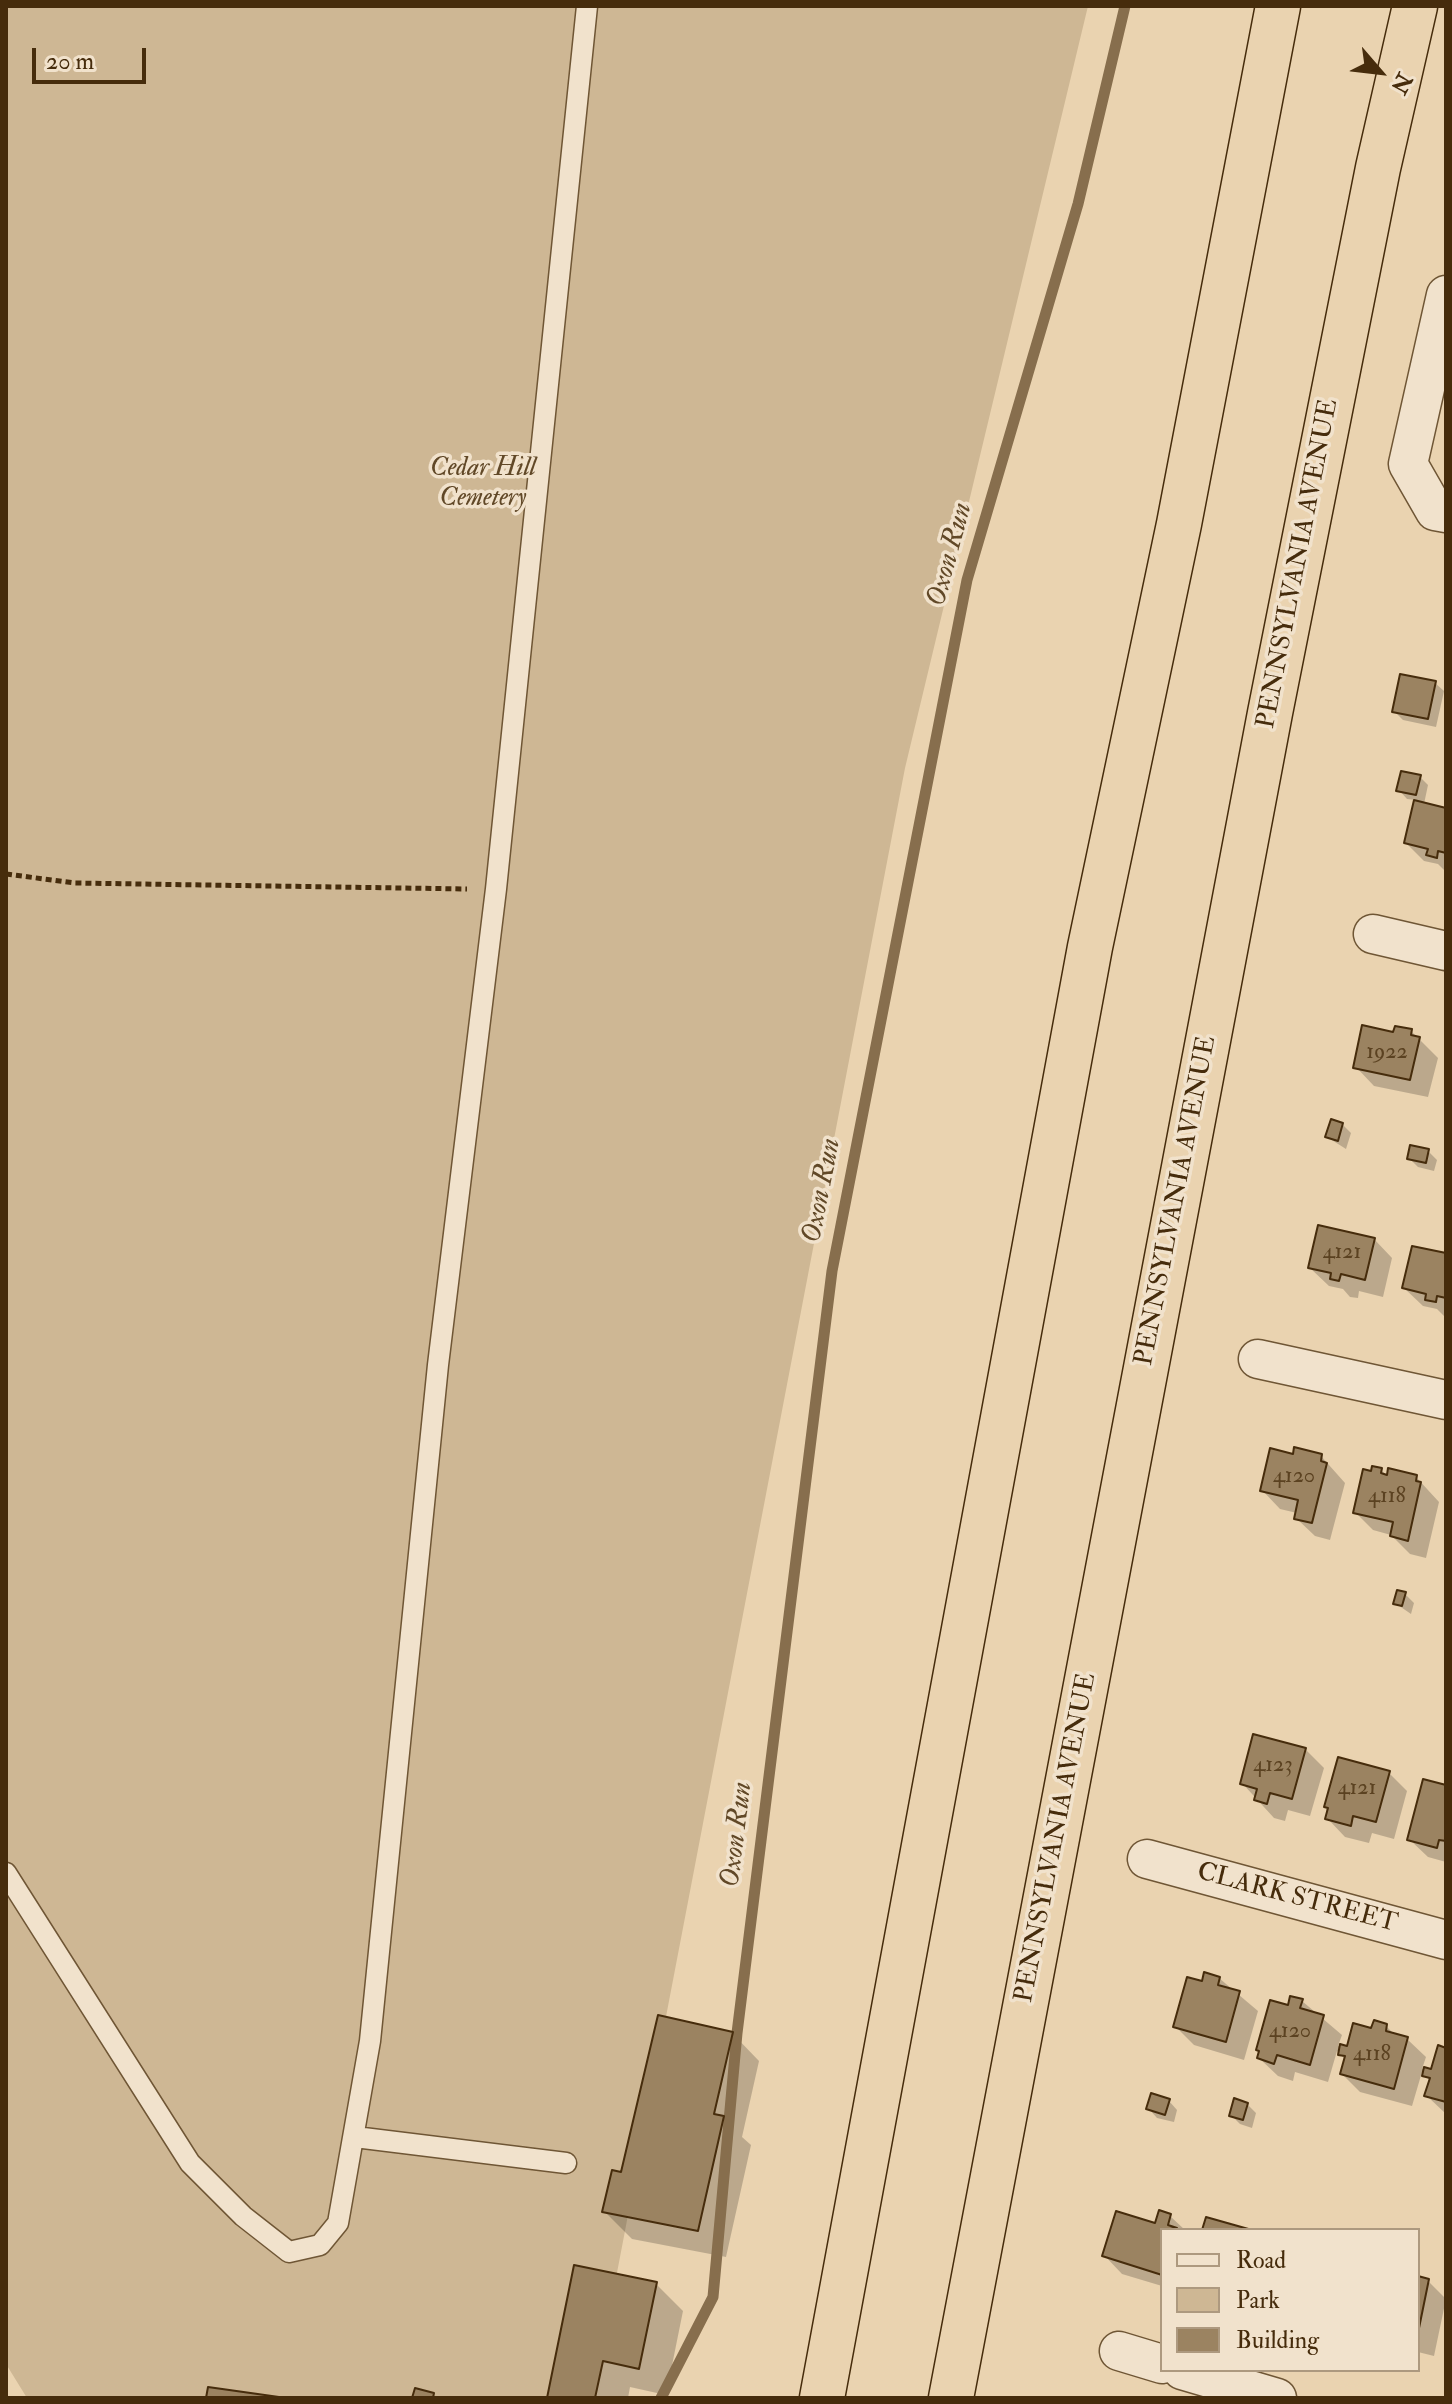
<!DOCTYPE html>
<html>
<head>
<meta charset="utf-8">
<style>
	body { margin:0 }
	#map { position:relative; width:1452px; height:2404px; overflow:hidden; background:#ead3b0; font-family:"IM FELL Double Pica",serif }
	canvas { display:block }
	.frame { position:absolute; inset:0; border:8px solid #462c0c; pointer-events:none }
	.legend { position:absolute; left:1160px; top:2228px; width:260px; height:144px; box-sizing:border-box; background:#f1e2cc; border:2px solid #ad997f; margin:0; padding:10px 14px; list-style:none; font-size:24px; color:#462c0c }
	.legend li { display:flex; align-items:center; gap:16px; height:40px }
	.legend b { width:40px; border:2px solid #ad997f }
	.north { position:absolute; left:1340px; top:32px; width:80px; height:80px; -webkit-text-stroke:6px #f1e2cc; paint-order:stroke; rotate:118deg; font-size:22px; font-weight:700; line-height:32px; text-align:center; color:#462c0c }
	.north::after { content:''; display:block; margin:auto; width:28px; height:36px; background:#462c0c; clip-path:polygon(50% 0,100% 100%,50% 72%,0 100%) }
	.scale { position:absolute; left:32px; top:48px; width:114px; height:36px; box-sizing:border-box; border:4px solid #462c0c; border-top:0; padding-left:10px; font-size:24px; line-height:28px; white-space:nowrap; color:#462c0c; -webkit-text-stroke:6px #f1e2cc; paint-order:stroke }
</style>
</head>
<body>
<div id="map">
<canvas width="1452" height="2404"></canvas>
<div class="frame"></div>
<ul class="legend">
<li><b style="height:10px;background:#f1e2cc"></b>Road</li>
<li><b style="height:22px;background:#ceb794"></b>Park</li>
<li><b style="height:22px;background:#9b8361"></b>Building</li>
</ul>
<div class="north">N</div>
<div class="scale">20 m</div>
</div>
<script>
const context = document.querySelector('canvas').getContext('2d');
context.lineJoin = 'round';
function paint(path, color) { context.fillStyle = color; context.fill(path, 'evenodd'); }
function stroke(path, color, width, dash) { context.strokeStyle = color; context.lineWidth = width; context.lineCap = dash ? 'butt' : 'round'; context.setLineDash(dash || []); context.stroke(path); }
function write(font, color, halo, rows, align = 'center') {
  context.font = font + ' "IM FELL Double Pica",serif'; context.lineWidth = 7; context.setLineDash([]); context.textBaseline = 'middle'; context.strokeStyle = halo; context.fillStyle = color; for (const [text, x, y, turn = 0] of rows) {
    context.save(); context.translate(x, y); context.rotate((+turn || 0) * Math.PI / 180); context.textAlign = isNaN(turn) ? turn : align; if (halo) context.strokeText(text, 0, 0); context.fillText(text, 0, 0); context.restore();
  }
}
paint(new Path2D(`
	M6 6H1088L905 768 593 2398H27L6 2364Z`), '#ceb794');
paint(new Path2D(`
	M1435 683 1444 691 1436 727 1403 720 1394 711Z
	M1420 777 1428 785 1424 804 1446 810V872L1438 864 1424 861 1406 843 1416 800 1407 799 1399 790Z
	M1411 1031 1438 1058 1428 1097 1374 1086 1356 1067 1395 1035Z
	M1342 1124 1351 1133 1346 1149 1327 1137Z
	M1428 1151 1437 1160 1434 1171 1418 1167 1409 1158Z
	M1374 1239 1392 1258 1383 1297 1359 1291 1358 1298 1350 1297 1343 1289 1329 1286 1310 1268Z
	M1446 1256V1318L1437 1309 1423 1306 1404 1288Z
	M1294 1456H1321L1345 1483 1330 1540 1315 1536 1296 1518 1297 1513 1280 1509 1262 1490Z
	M1381 1470 1389 1478 1416 1477 1439 1502 1426 1558 1410 1554 1391 1535 1373 1530 1355 1512 1373 1473Z
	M1405 1594 1414 1603 1411 1614 1395 1603Z
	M1305 1749 1324 1768 1310 1816 1288 1810 1285 1821 1274 1818 1242 1783Z
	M1389 1773 1407 1791 1394 1839 1372 1833 1369 1843 1345 1837 1327 1818 1326 1807Z
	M1446 1787V1862L1428 1857 1409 1839Z
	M1219 1978 1258 2011 1244 2060 1194 2045 1176 2027 1203 1983Z
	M1302 2001 1342 2035 1338 2046 1349 2049 1373 2030 1386 2026 1396 2036 1407 2039 1426 2057 1422 2069 1433 2072 1446 2050V2114L1427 2096 1431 2082 1422 2072 1412 2106 1360 2092 1342 2074 1346 2060 1337 2051 1328 2082 1295 2072 1293 2081 1278 2076 1259 2058 1289 2007Z
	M732 2033 759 2061 742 2137 751 2145 726 2257 632 2239 605 2212 623 2175Z
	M1169 2101 1177 2110 1174 2122 1157 2118 1149 2109Z
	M1247 2104 1256 2113 1252 2128 1240 2124 1231 2115Z
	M1170 2216 1185 2230H1162V2286L1122 2274 1104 2255Z
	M1418 2278 1428 2281 1446 2299 1434 2356 1418 2352Z
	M656 2284 683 2311 666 2395 630 2387 628 2398H549Z`), '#0003');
stroke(new Path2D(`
	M661 2398 713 2297 737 2033 832 1271 967 580 1078 204 1125 6`), '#876e4d', 11);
const building = new Path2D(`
	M1400 674 1436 681 1428 719 1392 712Z
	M1401 771 1421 775 1416 795 1396 791Z
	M1414 800 1446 808V853L1438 851 1437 858 1426 855 1428 849 1404 843Z
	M1362 1025 1393 1032 1395 1026 1412 1029 1411 1035 1420 1037 1410 1080 1353 1068Z
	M1331 1119 1343 1123 1338 1141 1325 1137Z
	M1410 1145 1429 1149 1426 1163 1407 1159Z
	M1318 1225 1375 1238 1365 1280 1341 1274 1339 1281 1330 1279 1331 1273 1308 1268Z
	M1412 1246 1446 1253V1298L1437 1296 1436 1302 1425 1300 1426 1294 1402 1288Z
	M1294 1447 1322 1454 1321 1461 1327 1463 1312 1523 1294 1519 1298 1500 1260 1491 1270 1448 1293 1454Z
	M1372 1466 1382 1468 1381 1473 1387 1475 1388 1468 1417 1475 1416 1481 1421 1482 1408 1541 1390 1536 1393 1522 1353 1513 1363 1469 1371 1471Z
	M1397 1590 1406 1592 1402 1606 1393 1604Z
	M1253 1734 1306 1748 1292 1799 1270 1793 1267 1804 1254 1800 1257 1789 1240 1784Z
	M1338 1757 1390 1771 1376 1822 1353 1816 1351 1826 1325 1819 1328 1808 1324 1807Z
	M1423 1779 1446 1785V1841L1439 1840 1437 1848 1407 1840Z
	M1204 1972 1220 1977 1218 1985 1240 1991 1226 2042 1173 2027 1187 1977 1202 1981Z
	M1290 1996 1303 1999 1300 2008 1324 2015 1310 2065 1277 2055 1274 2064 1257 2058 1259 2051 1256 2050 1270 2000 1288 2005Z
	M658 2015 733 2032 714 2114 724 2116 698 2231 602 2212 612 2170 621 2172Z
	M1374 2020 1387 2024 1386 2031 1408 2037 1394 2089 1340 2074 1345 2056 1338 2055 1340 2044 1347 2046 1353 2023 1371 2028Z
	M1438 2045 1446 2048V2102L1424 2096 1430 2078 1422 2076 1424 2067 1431 2069Z
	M1151 2093 1170 2099 1165 2115 1146 2109Z
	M1234 2098 1248 2103 1243 2120 1229 2116Z
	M1159 2210 1171 2214 1168 2225 1177 2228 1162 2230V2275L1102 2256 1116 2211 1155 2223Z
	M1206 2217 1252 2230H1202Z
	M574 2265 657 2282 639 2369 603 2361 595 2398H547Z
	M1418 2276 1429 2279 1418 2333Z
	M208 2387 286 2398H206Z
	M415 2388 434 2393 433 2398H412Z`);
paint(building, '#9b8361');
stroke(building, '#462c0c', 2);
const lane = new Path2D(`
	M6 1873 190 2163 243 2216 289 2252 320 2245 338 2223 370 2041 438 1365 496 889 587 6
	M355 2137 566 2163`);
const street = new Path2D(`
	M1446 295 1408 464 1435 511 1446 513
	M1373 934 1446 951
	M1258 1359 1446 1400
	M1147 1859 1446 1940
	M1119 2351 1162 2364
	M1182 2370 1277 2398`);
const highway = new Path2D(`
	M822 2398 1090 947 1179 524 1278 6
	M951 2398 1270 713 1378 168 1415 6`);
stroke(lane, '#6f5635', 23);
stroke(street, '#6f5635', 41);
stroke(highway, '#462c0c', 47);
stroke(new Path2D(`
	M6 874 75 883 467 889`), '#462c0c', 5, [6, 4]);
stroke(lane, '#f1e2cc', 20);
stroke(street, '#f1e2cc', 38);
stroke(highway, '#ead3b0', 44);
write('22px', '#5b4221', null, [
	["1922",1387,1053],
	["4121",1342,1253],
	["4120",1294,1477],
	["4118",1387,1497],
	["4123",1273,1766],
	["4121",1357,1789],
	["4120",1290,2032],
	["4118",1372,2055]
]);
write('italic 26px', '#614827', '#f1e2cc', [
	["Cedar Hill",483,469],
	["Cemetery",483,499]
]);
write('26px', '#462c0c', '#f1e2cc', [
	["PENNSYLVANIA AVENUE",1299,564,-79],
	["PENNSYLVANIA AVENUE",1177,1201,-79],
	["PENNSYLVANIA AVENUE",1057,1838,-79],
	["CLARK STREET",1297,1899,15]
]);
write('italic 28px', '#614827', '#f1e2cc', [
	["Oxon Run",951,555,-75],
	["Oxon Run",823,1191,-79],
	["Oxon Run",738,1835,-83]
]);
</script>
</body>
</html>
